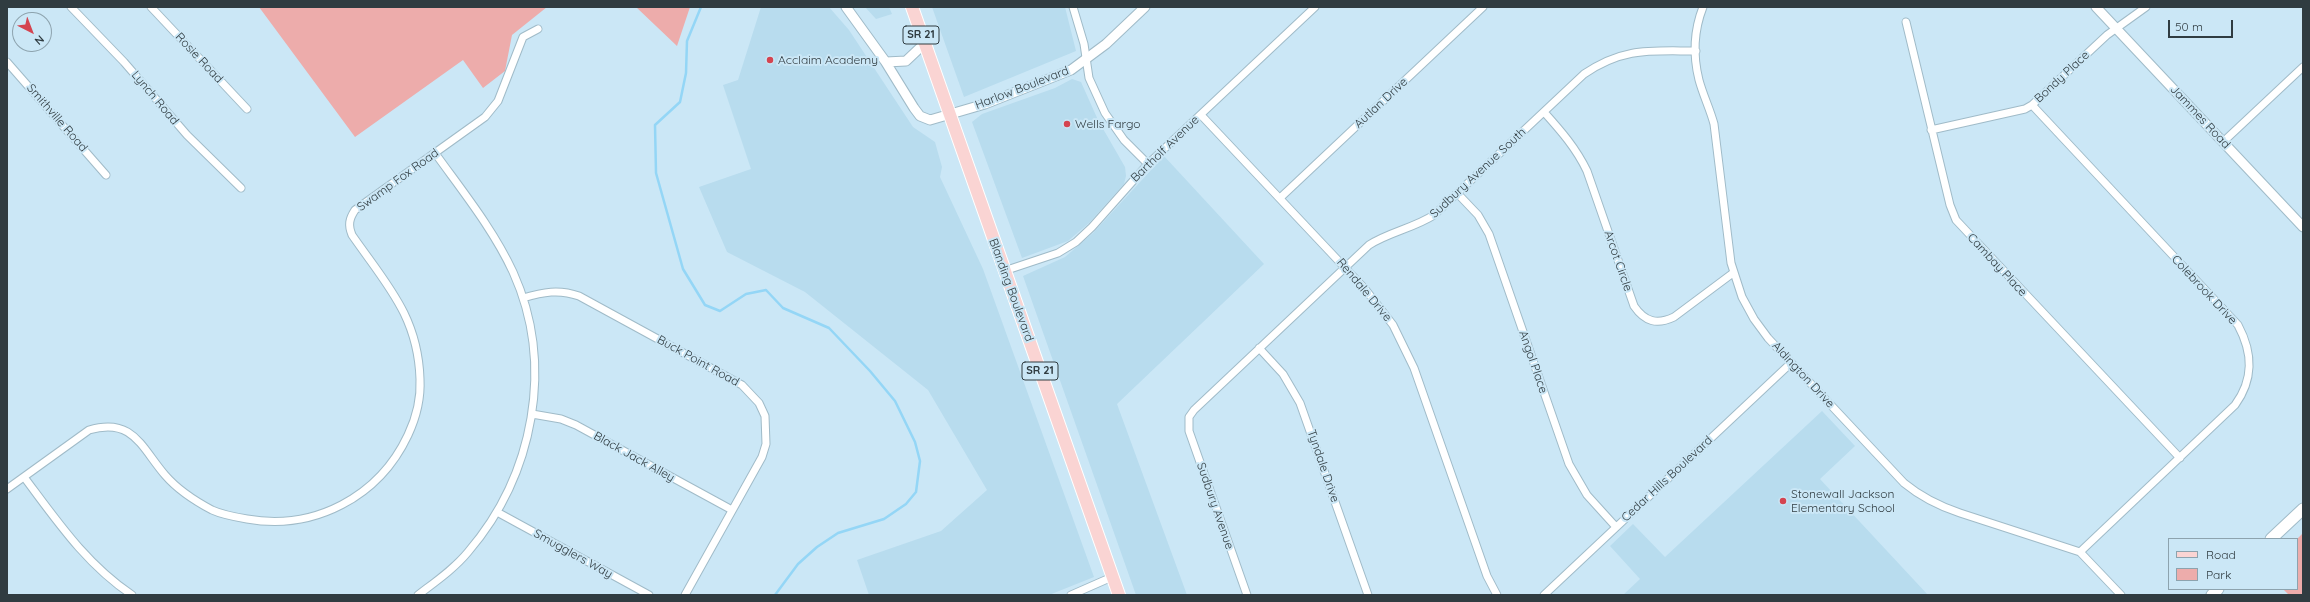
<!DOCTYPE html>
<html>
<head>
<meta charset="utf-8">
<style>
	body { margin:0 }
	#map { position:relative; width:2310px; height:602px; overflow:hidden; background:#cbe7f6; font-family:Quicksand,sans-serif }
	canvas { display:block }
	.frame { position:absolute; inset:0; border:8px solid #303c41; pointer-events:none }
	.legend { position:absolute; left:2168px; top:538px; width:130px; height:52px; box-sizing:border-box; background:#cbe7f6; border:1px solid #8da3ae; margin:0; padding:5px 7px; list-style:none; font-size:12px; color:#303c41 }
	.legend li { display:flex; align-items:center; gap:8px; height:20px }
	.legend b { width:20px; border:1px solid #8da3ae }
	.north { position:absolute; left:12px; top:12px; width:40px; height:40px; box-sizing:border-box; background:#cbe7f6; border:1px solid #8da3ae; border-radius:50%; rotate:138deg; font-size:11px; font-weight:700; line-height:16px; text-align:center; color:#303c41 }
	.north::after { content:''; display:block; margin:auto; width:14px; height:18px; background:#d44450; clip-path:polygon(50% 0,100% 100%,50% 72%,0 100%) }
	.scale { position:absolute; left:2168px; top:20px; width:65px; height:18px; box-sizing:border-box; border:2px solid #303c41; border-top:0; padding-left:5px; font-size:12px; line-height:14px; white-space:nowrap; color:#303c41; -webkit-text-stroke:3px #cbe7f6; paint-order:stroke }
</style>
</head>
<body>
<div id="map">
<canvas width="2310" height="602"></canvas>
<div class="frame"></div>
<ul class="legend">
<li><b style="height:5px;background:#fad4d3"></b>Road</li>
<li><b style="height:11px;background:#edacab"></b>Park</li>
</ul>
<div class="north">N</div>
<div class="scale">50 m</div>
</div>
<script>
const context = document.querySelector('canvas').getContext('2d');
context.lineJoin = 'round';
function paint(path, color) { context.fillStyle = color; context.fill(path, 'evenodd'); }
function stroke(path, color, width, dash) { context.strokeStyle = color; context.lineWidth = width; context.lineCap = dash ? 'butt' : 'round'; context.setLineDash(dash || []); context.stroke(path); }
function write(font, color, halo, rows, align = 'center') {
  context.font = font + ' Quicksand,sans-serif'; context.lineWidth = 4; context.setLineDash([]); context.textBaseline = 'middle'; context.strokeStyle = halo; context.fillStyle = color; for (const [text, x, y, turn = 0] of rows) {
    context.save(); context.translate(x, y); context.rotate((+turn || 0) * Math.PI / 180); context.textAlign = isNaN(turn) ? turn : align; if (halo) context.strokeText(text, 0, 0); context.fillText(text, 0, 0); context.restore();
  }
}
paint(new Path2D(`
	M761 7H829L849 30 913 127 935 142 942 167 940 177 983 269 1094 577 1049 595H869L857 560 941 531 987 490 928 390 805 292 727 252 699 187 751 169 723 85 738 80Z
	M865 7H889L892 14 876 19Z
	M932 7H1065L1076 51 964 97Z
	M1072 79 1081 82 1098 120 1125 167 1126 176 1124 184 1089 223 1068 241 1022 258 972 122 982 114 1055 88Z
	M1164 156 1264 264 1117 404 1187 595H1136L1023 276 1065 257 1093 233Z
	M1822 411 1855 446 1820 479 1928 595H1623L1640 579 1610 546 1633 524 1665 557Z`), '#b8dcee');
paint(new Path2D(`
	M259 7H547L512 35 505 71 483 88 463 60 355 137Z
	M636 7H690L677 46Z
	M2303 533V595H2289L2283 589H2297V539Z`), '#edacab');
stroke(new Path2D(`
	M701 7 687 41 686 73 680 102 655 125 656 173 683 269 705 305 720 311 746 294 766 290 783 308 829 328 870 371 895 401 915 442 920 461 916 492 906 504 884 519 838 533 817 547 798 564 775 595`), '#94d6f6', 2.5);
const minor = new Path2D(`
	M71 7 124 62 187 135 241 188
	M151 7 247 109
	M1073 7 1084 44 1089 78 1105 113 1124 140 1148 164
	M1703 7C1694 30 1693 56 1699 80 1703 95 1710 109 1714 124L1731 263 1742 297 1754 319 1768 338 1904 483C1921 497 1939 506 1960 513L2080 552 2121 595
	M1906 22 1950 205 1956 220 2180 458
	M7 62 106 175
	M2032 105 2238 325C2253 353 2254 379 2235 405L2080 552
	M1544 112C1561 131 1576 148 1587 171L1634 306C1645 322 1657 325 1674 317L1733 273
	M1201 115 1365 289 1393 325 1414 368 1487 576 1497 595
	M1931 130 2025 109 2032 105 2107 35 2146 7
	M2223 142 2303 67
	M1458 194 1478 215 1489 234 1569 464 1587 495 1616 527
	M1280 198 1483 7
	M1004 271 1058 253 1076 242 1092 227 1148 164 1315 7
	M523 298C543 292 559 289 579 296L742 385 759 403 765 416 766 444 762 457 685 595
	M1259 348 1283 374 1300 403 1368 595
	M532 414 561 419 576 425 732 510
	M24 477C57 521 86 564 132 595
	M7 489 89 430C133 417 141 447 165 475 177 489 195 501 212 510 223 515 235 517 247 519 314 531 379 497 408 435 416 418 421 398 420 379 418 316 386 284 352 235 348 225 349 219 355 210L485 117 498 101 523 37 538 29
	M497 512 649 595
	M418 595C435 582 454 569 468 552 534 475 555 365 513 272 493 229 463 192 435 153
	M1071 595 1112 577
	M1247 595 1189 431V417L1194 410 1369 245C1389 232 1414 228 1434 215L1584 74C1624 47 1650 51 1696 51
	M1544 595 1791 363`);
const tertiary = new Path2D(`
	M846 7 885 61 914 108 920 116 930 120 985 104 1071 70 1106 44 1145 7
	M2096 7 2303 227
	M886 62 906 61 924 44`);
const secondary = new Path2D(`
	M2271 539 2303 509
	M2212 595 2218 589`);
const primary = new Path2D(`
	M912 7 1119 595`);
stroke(minor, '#a0bbc8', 9);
stroke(tertiary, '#a0bbc8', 11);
stroke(secondary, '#a0bbc8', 13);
stroke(primary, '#fff', 14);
stroke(minor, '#fff', 7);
stroke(tertiary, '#fff', 9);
stroke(secondary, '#fff', 11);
stroke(primary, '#fad4d3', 12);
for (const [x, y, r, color] of [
	[770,60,4,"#d44450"],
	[1067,124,4,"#d44450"],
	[1783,501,4,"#d44450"]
]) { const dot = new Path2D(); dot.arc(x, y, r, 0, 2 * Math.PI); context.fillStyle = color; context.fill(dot); stroke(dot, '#cbe7f6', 1.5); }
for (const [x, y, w] of [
	[921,35,36],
	[1040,371,36]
]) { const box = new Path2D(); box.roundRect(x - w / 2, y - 9, w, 18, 3); context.fillStyle = '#cbe7f6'; context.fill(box); stroke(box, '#303c41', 1); }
write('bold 11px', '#303c41', null, [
	["SR 21",921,35],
	["SR 21",1040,371]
]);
write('12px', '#303c41', '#cbe7f6', [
	["Rosie Road",199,58,47],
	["Bondy Place",2062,77,-43],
	["Harlow Boulevard",1022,88,-21],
	["Lynch Road",155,98,50],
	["Autlan Drive",1381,103,-43],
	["Jammes Road",2200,117,47],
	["Smithville Road",57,118,49],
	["Bartholf Avenue",1165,149,-44],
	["Sudbury Avenue South",1478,173,-43],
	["Swamp Fox Road",398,180,-36],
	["Arcot Circle",1618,261,71],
	["Cambay Place",1997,265,47],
	["Blanding Boulevard",1011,290,70],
	["Rendale Drive",1364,290,50],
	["Colebrook Drive",2204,290,47],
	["Buck Point Road",698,361,29],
	["Angol Place",1533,362,71],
	["Aldington Drive",1803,375,47],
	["Black Jack Alley",634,457,29],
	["Tyndale Drive",1323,466,71],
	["Cedar Hills Boulevard",1667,479,-43],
	["Sudbury Avenue",1215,506,71],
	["Smugglers Way",573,554,29]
]);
write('12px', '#303c41', '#cbe7f6', [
	["Acclaim Academy",778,60],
	["Wells Fargo",1075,124],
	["Stonewall Jackson",1791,494],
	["Elementary School",1791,508]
], 'left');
</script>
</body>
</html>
